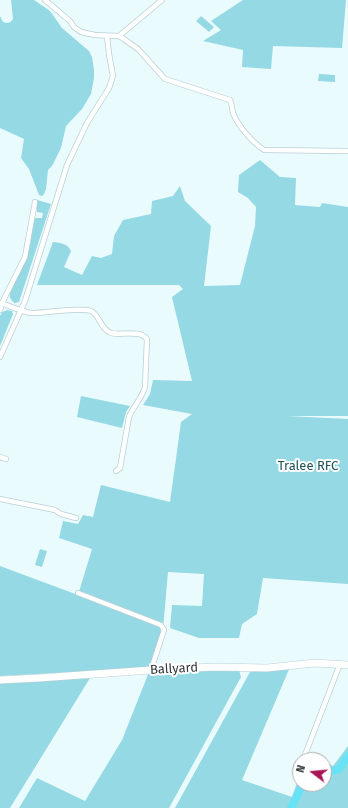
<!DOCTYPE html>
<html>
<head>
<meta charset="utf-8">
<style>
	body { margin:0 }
	#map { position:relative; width:348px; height:808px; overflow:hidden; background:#eafbfe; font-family:"Fira Sans",sans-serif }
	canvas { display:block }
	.north { position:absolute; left:292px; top:752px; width:40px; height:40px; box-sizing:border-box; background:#fff; border:1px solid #acafb0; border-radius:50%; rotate:286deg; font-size:11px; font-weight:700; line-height:16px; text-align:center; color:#30383a }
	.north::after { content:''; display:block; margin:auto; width:14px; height:18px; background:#a71756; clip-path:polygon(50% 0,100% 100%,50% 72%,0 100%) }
</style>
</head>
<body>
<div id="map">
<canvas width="348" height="808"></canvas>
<div class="north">N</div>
</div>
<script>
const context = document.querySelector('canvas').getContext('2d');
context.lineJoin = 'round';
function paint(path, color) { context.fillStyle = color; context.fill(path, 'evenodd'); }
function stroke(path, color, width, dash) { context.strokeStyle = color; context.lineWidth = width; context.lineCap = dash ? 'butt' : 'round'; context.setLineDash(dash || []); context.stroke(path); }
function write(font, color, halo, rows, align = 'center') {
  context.font = font + ' "Fira Sans",sans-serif'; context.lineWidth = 4; context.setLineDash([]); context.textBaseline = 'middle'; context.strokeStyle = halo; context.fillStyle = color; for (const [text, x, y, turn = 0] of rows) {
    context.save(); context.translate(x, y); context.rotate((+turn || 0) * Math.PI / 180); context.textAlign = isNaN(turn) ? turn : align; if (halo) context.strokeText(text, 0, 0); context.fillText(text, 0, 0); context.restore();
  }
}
paint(new Path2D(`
	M11 0H34L50 11 62 28 89 51 92 57 94 70V78L91 94 82 109 66 126 61 148 52 166 48 170 46 189 44 194 42 196 39 195 29 169 21 158 24 139 0 128V16L3 22C8 24 10 23 13 19Z
	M243 0H346L342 48 273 46 271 69 242 67 243 50 203 41 221 30 211 21Z
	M201 16 214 27 209 32 196 21Z
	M319 74 335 75V82L318 81Z
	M260 160 280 177 296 178 295 205 320 207 322 203 348 207V416H287L348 419V584L263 578 257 614 242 624 239 638H199L170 628 172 605 202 606 204 574 168 572 163 629 152 668 0 676V566L78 595 92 549 59 538 63 521 78 524 83 515 93 517 101 485 170 502 181 422 192 414 143 405 150 394 153 380 192 381 172 297 183 289 179 285H37L53 242C61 243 67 243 71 251L64 267 82 275 92 256 101 258 112 254 114 236 123 220 151 214 152 201 173 196 180 186 185 201 211 226 204 286 240 285 255 226 256 207 248 198 238 192 239 175Z
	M37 200 51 204 19 302 14 303 10 298C8 286 24 265 28 253 32 242 31 230 34 219L36 218H42L43 213 37 212Z
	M8 310 12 311 13 314 0 346V316L2 312Z
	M81 396 130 406 126 412 122 428 77 417Z
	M40 549 47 551 42 567 35 565Z
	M290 667 242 780 292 797 300 774V784H324V761L333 766 348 746V808H175L250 672Z
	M239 670 241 677 169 808H19L37 778 85 801 122 740 149 672Z
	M90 678 10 808H0V682Z
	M309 753 322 760H306Z`), '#95d9e4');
stroke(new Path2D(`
	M324 774 339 769 348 756
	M291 808 303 784`), '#68e3f6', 8);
const street = new Path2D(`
	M45 0 70 21 74 27 81 32 95 35 119 36 124 39 138 49 165 79 230 100C232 104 232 108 233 113 238 126 252 142 264 150L348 151
	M119 36 162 0
	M0 303C11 306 21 312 32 313 47 313 78 307 91 311 99 314 101 330 111 333 121 336 139 329 147 339L145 387C142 398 133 407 129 417L120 468 116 471
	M0 310 4 299 25 257 35 202
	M0 357 25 301 67 165 87 123 109 88 113 76 109 54 107 36
	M0 457 6 459
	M0 499 55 510 61 514 76 518
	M78 593 161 625 164 630 151 670
	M303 760 340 664`);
const secondary = new Path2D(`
	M0 680 39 678 151 670 215 667 267 668 315 663 348 665`);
stroke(street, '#bacfd3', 6);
stroke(secondary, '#bacfd3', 8);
stroke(street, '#fff', 4.5);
stroke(secondary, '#fff', 7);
write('13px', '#1d525a', '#fff', [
	["Tralee RFC",308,466]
]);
write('13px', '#30383a', '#fff', [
	["Ballyard",174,669,-3]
]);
</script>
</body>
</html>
